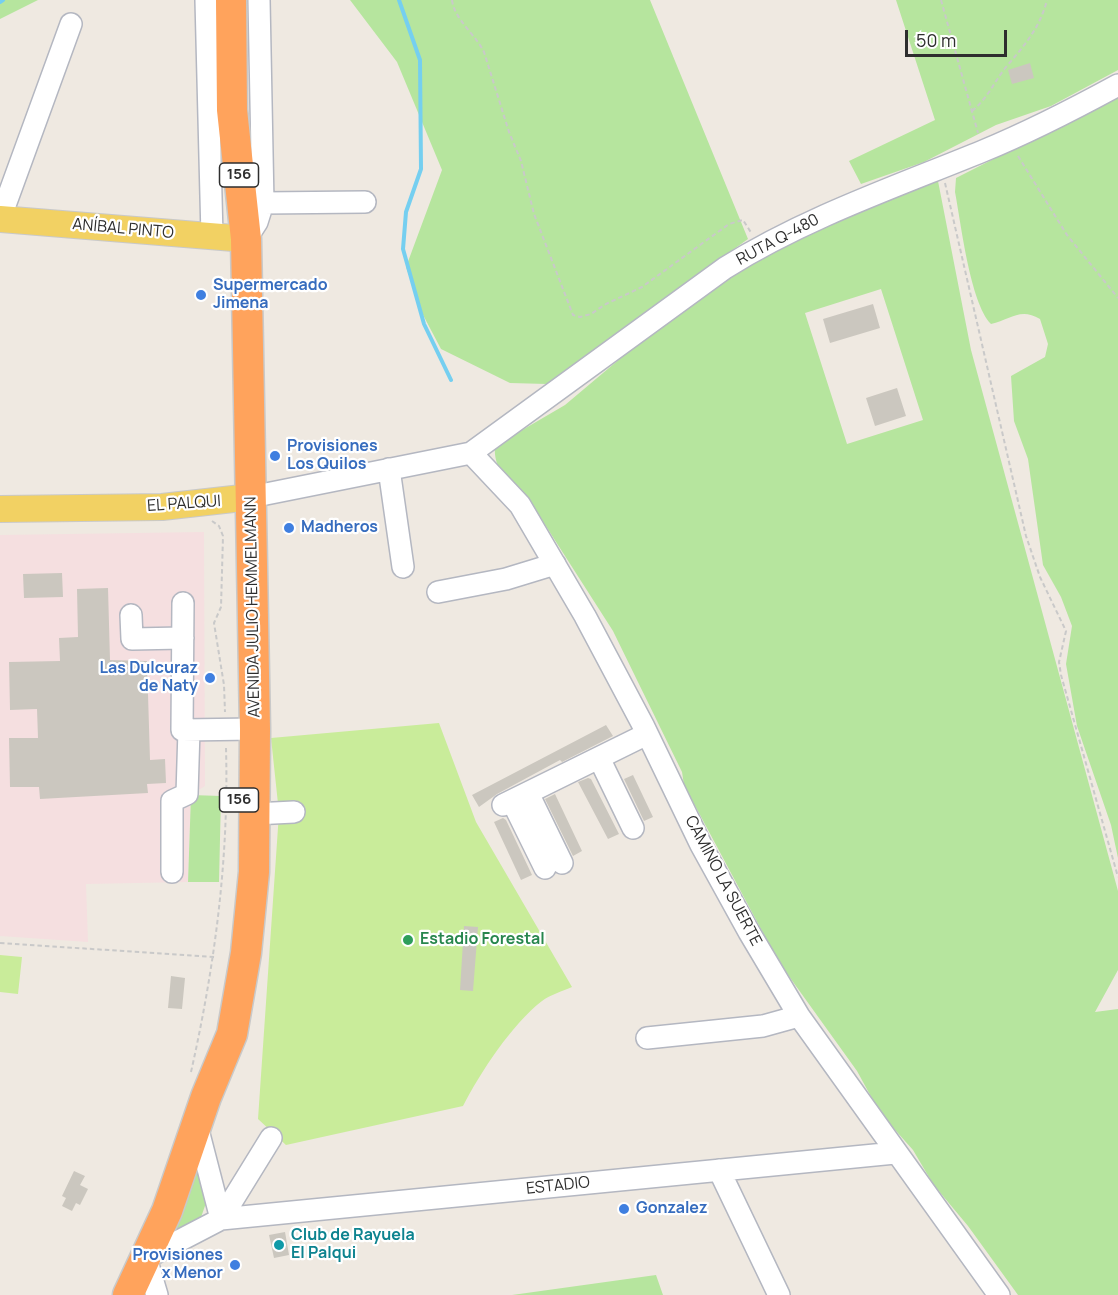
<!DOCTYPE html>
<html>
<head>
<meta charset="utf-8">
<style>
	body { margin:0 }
	#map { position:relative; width:1118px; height:1295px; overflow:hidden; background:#efe9e1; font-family:Manrope,sans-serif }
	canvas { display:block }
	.scale { position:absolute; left:905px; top:30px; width:102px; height:27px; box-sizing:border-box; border:3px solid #2e2e2e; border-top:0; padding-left:8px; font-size:18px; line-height:21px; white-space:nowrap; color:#2e2e2e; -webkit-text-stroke:4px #fff; paint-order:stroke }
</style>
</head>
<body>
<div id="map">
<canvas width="1118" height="1295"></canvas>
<div class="scale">50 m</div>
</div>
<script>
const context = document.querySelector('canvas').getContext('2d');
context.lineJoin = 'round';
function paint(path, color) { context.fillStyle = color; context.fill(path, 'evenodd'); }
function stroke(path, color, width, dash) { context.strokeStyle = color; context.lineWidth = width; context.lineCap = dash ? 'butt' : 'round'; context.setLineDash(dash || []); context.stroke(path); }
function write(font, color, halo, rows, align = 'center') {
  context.font = font + ' Manrope,sans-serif'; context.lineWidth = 4.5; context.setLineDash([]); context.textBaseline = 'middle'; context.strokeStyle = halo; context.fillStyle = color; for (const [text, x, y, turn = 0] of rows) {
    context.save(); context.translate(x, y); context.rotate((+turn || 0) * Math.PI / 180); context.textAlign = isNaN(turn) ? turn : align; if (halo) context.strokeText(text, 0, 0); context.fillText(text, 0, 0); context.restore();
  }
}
paint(new Path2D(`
	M204 532 205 786 191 795 188 882 86 884 88 942 0 936V535Z`), '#f5dfe0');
paint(new Path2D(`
	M0 0H38L0 19Z
	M350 0H650L748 239 547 384 510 383 441 349 422 313 406 267 442 170 397 62Z
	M896 0H1118V70L1051 106 996 125 924 162 861 184 849 161 935 120Z
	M1118 96V858L1111 825 1077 726 1066 664 1072 626 1061 597 1043 565 1028 459 1014 421 1011 376 1045 357 1048 344 1040 319C1020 307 1010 320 991 324 970 302 961 223 955 192L956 178Z
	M938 181 971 350 1118 891V970L1095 1012 1118 1009V1295H1018L968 1226 933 1184 913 1150 880 1113 857 1071 778 961 684 785 682 772 613 631 526 495C507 485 493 467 495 446L565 405 622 357 634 341C680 311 725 278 773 251 824 223 882 199 938 181ZM881 289 923 420 847 444 805 313Z
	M191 795 221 796 219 882H188Z
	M193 1154 206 1203 199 1223 164 1244Z
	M656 1275 663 1295H512Z`), '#b6e59e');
paint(new Path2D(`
	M439 723 476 822 572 987C563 991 550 995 542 1001 512 1024 480 1073 463 1106L286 1145 258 1119 279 813 271 738Z
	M0 955 22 957 18 994 0 992Z`), '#c9ec9a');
stroke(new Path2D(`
	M399 0 420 60 421 169 406 212 403 249 424 324 451 380
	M0 2 3 0`), '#75cff0', 4);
paint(new Path2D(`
	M1030 63 1034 78 1012 84 1008 70Z
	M873 304 880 328 830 343 823 319Z
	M897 388 906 416 875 426 866 398Z
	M62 573 63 597 24 598 23 574Z
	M108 588 110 660 147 661 150 760 165 759 166 783 147 784 148 793 40 799 39 787H10L9 738H38L37 709 10 710 9 662 60 661 59 638 78 637 77 589Z
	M606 725 613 736 562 762 560 760 497 794 479 807 472 795Z
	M633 775 653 817 644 821 624 779Z
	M588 778 591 779 619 834 608 839 578 782Z
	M555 794 582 851 573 856 545 799Z
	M503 818 506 820 532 875 521 880 494 822Z
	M464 926 478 927 473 991 460 990Z
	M171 976 185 978 182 1009 168 1008Z
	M74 1171 85 1176 80 1185 88 1189 80 1205 76 1203 72 1211 62 1206 66 1198 62 1196Z
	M285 1232 289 1255 274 1258 269 1235Z`), '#cbc7bf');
const minor = new Path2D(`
	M206 0 212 236
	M263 203 365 202
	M0 219 71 24
	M246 239 257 222 263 203 259 0
	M471 453 520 505 585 616 644 727 701 845 749 932 799 1016 999 1295
	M389 469 403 567
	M251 497 471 453 725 268C805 218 895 187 983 151 1029 132 1074 109 1118 85
	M438 592 506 579 555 564
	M183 603 182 730 255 729
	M131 615 132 639 183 638
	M599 758 633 828
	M528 793 562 863
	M512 801 545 868
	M503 805 647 734
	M254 814 294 812
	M172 872V801L187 794 189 730
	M647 1038 763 1026 799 1016
	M197 1126 221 1219
	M719 1170 779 1295
	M221 1219 271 1138
	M157 1295 146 1258 221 1219 895 1153`);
const major = new Path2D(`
	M0 219 246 239
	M0 509 162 507 251 497`);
const highway = new Path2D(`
	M128 1295 167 1211 206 1097 232 1034 246 953 254 872 255 729 246 239 232 110 231 0`);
stroke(minor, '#b4b7c1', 24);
stroke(major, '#c9c9c9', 28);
stroke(highway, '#c9c9c9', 33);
stroke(new Path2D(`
	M452 0C454 19 476 35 484 52L509 132 521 161 534 214 573 315 580 317 591 314 606 304 642 287 729 224 743 220 752 234
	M941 0 978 133
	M972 111C988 98 994 82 1006 67 1024 46 1040 28 1047 0
	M1018 156 1067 235 1118 298
	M945 183 1026 536 1040 577 1066 631 1059 662 1061 675 1118 877
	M212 521 219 526 223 536 221 607 214 623 224 685 225 712
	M0 943 215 957
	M191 1072C215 965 229 858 226 748`), '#c9c9c9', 2, [4.5, 3]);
stroke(minor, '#fff', 21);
stroke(major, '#f2d163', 26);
stroke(highway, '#ffa35c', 30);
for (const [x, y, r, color] of [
	[201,295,6,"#3f7fe0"],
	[275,456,6,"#3f7fe0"],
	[289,528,6,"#3f7fe0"],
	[210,678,6,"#3f7fe0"],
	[408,940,6,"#2e9e5b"],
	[624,1209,6,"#3f7fe0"],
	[279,1245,6,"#0f9aa8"],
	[235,1265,6,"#3f7fe0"]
]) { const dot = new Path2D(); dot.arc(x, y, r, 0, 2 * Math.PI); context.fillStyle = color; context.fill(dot); stroke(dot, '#fff', 2); }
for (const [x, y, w] of [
	[239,175,39],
	[239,800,39]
]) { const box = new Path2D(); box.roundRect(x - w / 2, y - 12, w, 24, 4.5); context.fillStyle = '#fff'; context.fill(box); stroke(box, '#2e2e2e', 1.5); }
write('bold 15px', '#2e2e2e', null, [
	["156",239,175],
	["156",239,800]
]);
write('16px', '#2e2e2e', '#fff', [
	["ANÍBAL PINTO",123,229,5],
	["RUTA Q-480",778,240,-28],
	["EL PALQUI",184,504,-4],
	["AVENIDA JULIO HEMMELMANN",253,607,-91],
	["CAMINO LA SUERTE",723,881,62],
	["ESTADIO",558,1186,-6]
]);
write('bold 16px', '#366cbe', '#fff', [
	["Supermercado",213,286],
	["Jimena",213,304],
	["Provisiones",287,447],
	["Los Quilos",287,465],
	["Madheros",301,528],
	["Las Dulcuraz",198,669,"right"],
	["de Naty",198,687,"right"],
	["Gonzalez",636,1209],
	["Provisiones",223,1256,"right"],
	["x Menor",223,1274,"right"]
], 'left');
write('bold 16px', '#27864d', '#fff', [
	["Estadio Forestal",420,940]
], 'left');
write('bold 16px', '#0d838f', '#fff', [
	["Club de Rayuela",291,1236],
	["El Palqui",291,1254]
], 'left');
</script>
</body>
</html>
